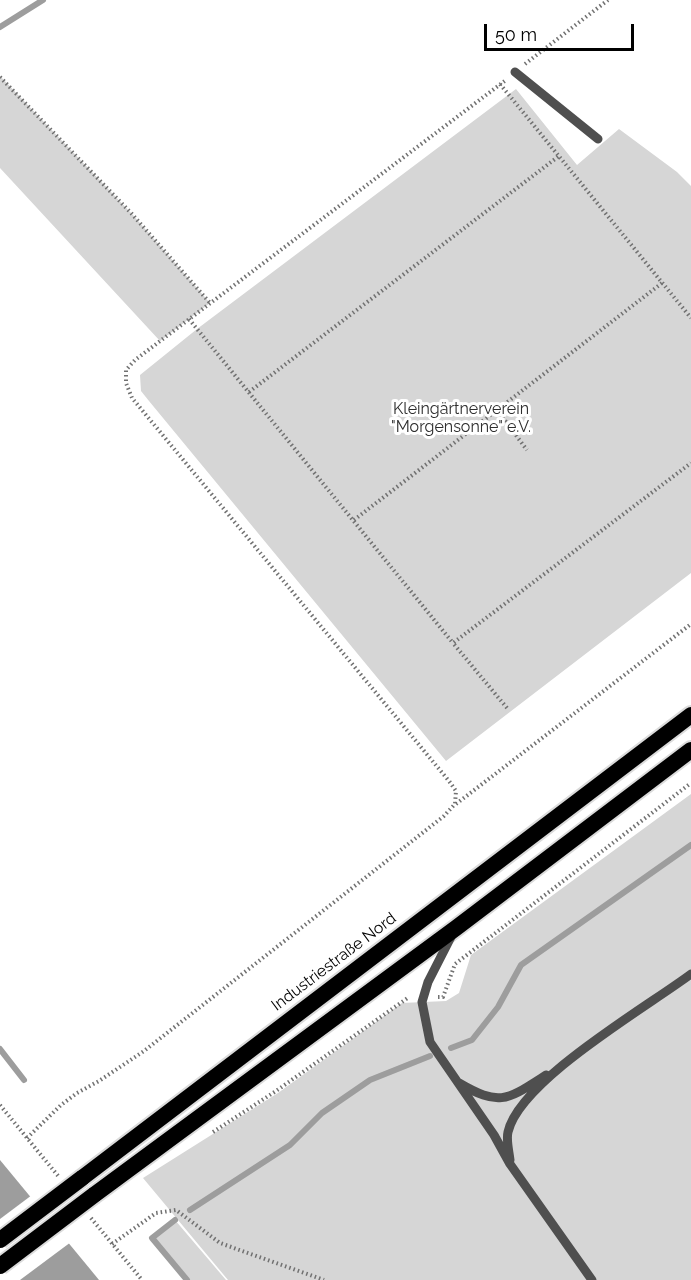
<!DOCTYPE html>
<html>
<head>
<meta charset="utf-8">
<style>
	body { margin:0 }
	#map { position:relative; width:691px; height:1280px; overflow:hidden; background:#fff; font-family:Raleway,sans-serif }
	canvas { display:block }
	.scale { position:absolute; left:484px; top:24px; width:150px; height:27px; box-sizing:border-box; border:3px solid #000; border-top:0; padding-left:8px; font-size:18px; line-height:21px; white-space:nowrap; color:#000; -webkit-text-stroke:4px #fff; paint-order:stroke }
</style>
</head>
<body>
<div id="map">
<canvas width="691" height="1280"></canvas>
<div class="scale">50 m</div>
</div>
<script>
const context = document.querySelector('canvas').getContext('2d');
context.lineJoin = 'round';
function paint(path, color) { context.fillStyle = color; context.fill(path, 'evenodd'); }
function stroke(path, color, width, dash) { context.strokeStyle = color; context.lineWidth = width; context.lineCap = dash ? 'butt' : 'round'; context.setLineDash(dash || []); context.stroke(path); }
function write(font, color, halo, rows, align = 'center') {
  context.font = font + ' Raleway,sans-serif'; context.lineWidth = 6; context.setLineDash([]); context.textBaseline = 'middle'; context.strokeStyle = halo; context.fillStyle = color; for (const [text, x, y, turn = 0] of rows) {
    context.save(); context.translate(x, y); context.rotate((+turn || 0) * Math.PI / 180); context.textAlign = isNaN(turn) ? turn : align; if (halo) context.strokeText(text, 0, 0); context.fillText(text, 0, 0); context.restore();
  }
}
paint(new Path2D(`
	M0 76 132 214 210 303 160 341 0 168Z
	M516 89 577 165 619 129 677 172 691 186V573L446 761 149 401 141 391 140 375 197 329Z
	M691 794V1280H228L143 1178 278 1093 402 1003 446 1001 459 993 471 955Z
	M175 1220 226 1280H187L152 1238Z`), '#d6d6d6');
paint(new Path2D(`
	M0 1160 90 1269 99 1280H0Z`), '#9d9d9d');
paint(new Path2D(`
	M32 1195 71 1242 20 1280H0V1219Z`), '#fff');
stroke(new Path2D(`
	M0 27 43 0
	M451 1048 472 1040 498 1007 521 965 691 845
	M0 1049 24 1080
	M190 1210 290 1145 322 1113 370 1080 430 1056
	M175 1220 152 1238 187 1280`), '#9d9d9d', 6);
const trunk = new Path2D(`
	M82 1178 691 715
	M94 1195 456 928 691 750`);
stroke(trunk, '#dbdbdb', 20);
stroke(new Path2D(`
	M525 64 608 0
	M0 77 132 214 210 303
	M500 84 691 318
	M189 319 453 643
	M249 392 559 156
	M497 410 527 450
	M354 520 662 283
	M507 708 453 643 691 463
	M456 804 691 624
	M438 997H443L455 964 691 783
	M0 1105 59 1177
	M213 1132 276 1091 409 997
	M27 1138 61 1105 77 1093 99 1081 144 1051 444 816 455 804 456 791 449 781 132 398 126 383V370L135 360 506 80
	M91 1218 142 1280
	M112 1244 156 1213 176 1210 220 1243 324 1280`), '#717171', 4, [1.5, 3]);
stroke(new Path2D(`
	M515 72 598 139
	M452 935 428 982 422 1002 430 1042 494 1135 510 1164 592 1280
	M459 1083C500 1107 507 1100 546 1075
	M510 1160C509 1151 506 1140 508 1132 520 1080 647 1007 691 974`), '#4f4f4f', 9);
stroke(trunk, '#000', 16);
const trunkBridge = new Path2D(`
	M0 1240 82 1178
	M0 1266 94 1195`);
stroke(trunkBridge, '#dbdbdb', 20, []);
stroke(trunkBridge, '#000', 16);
write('16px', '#2d2d2d', '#fff', [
	["Kleingärtnerverein",461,409],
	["\"Morgensonne\" e.V.",461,427]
]);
write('16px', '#000', '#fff', [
	["Industriestraße Nord",334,962,-37]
]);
</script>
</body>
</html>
